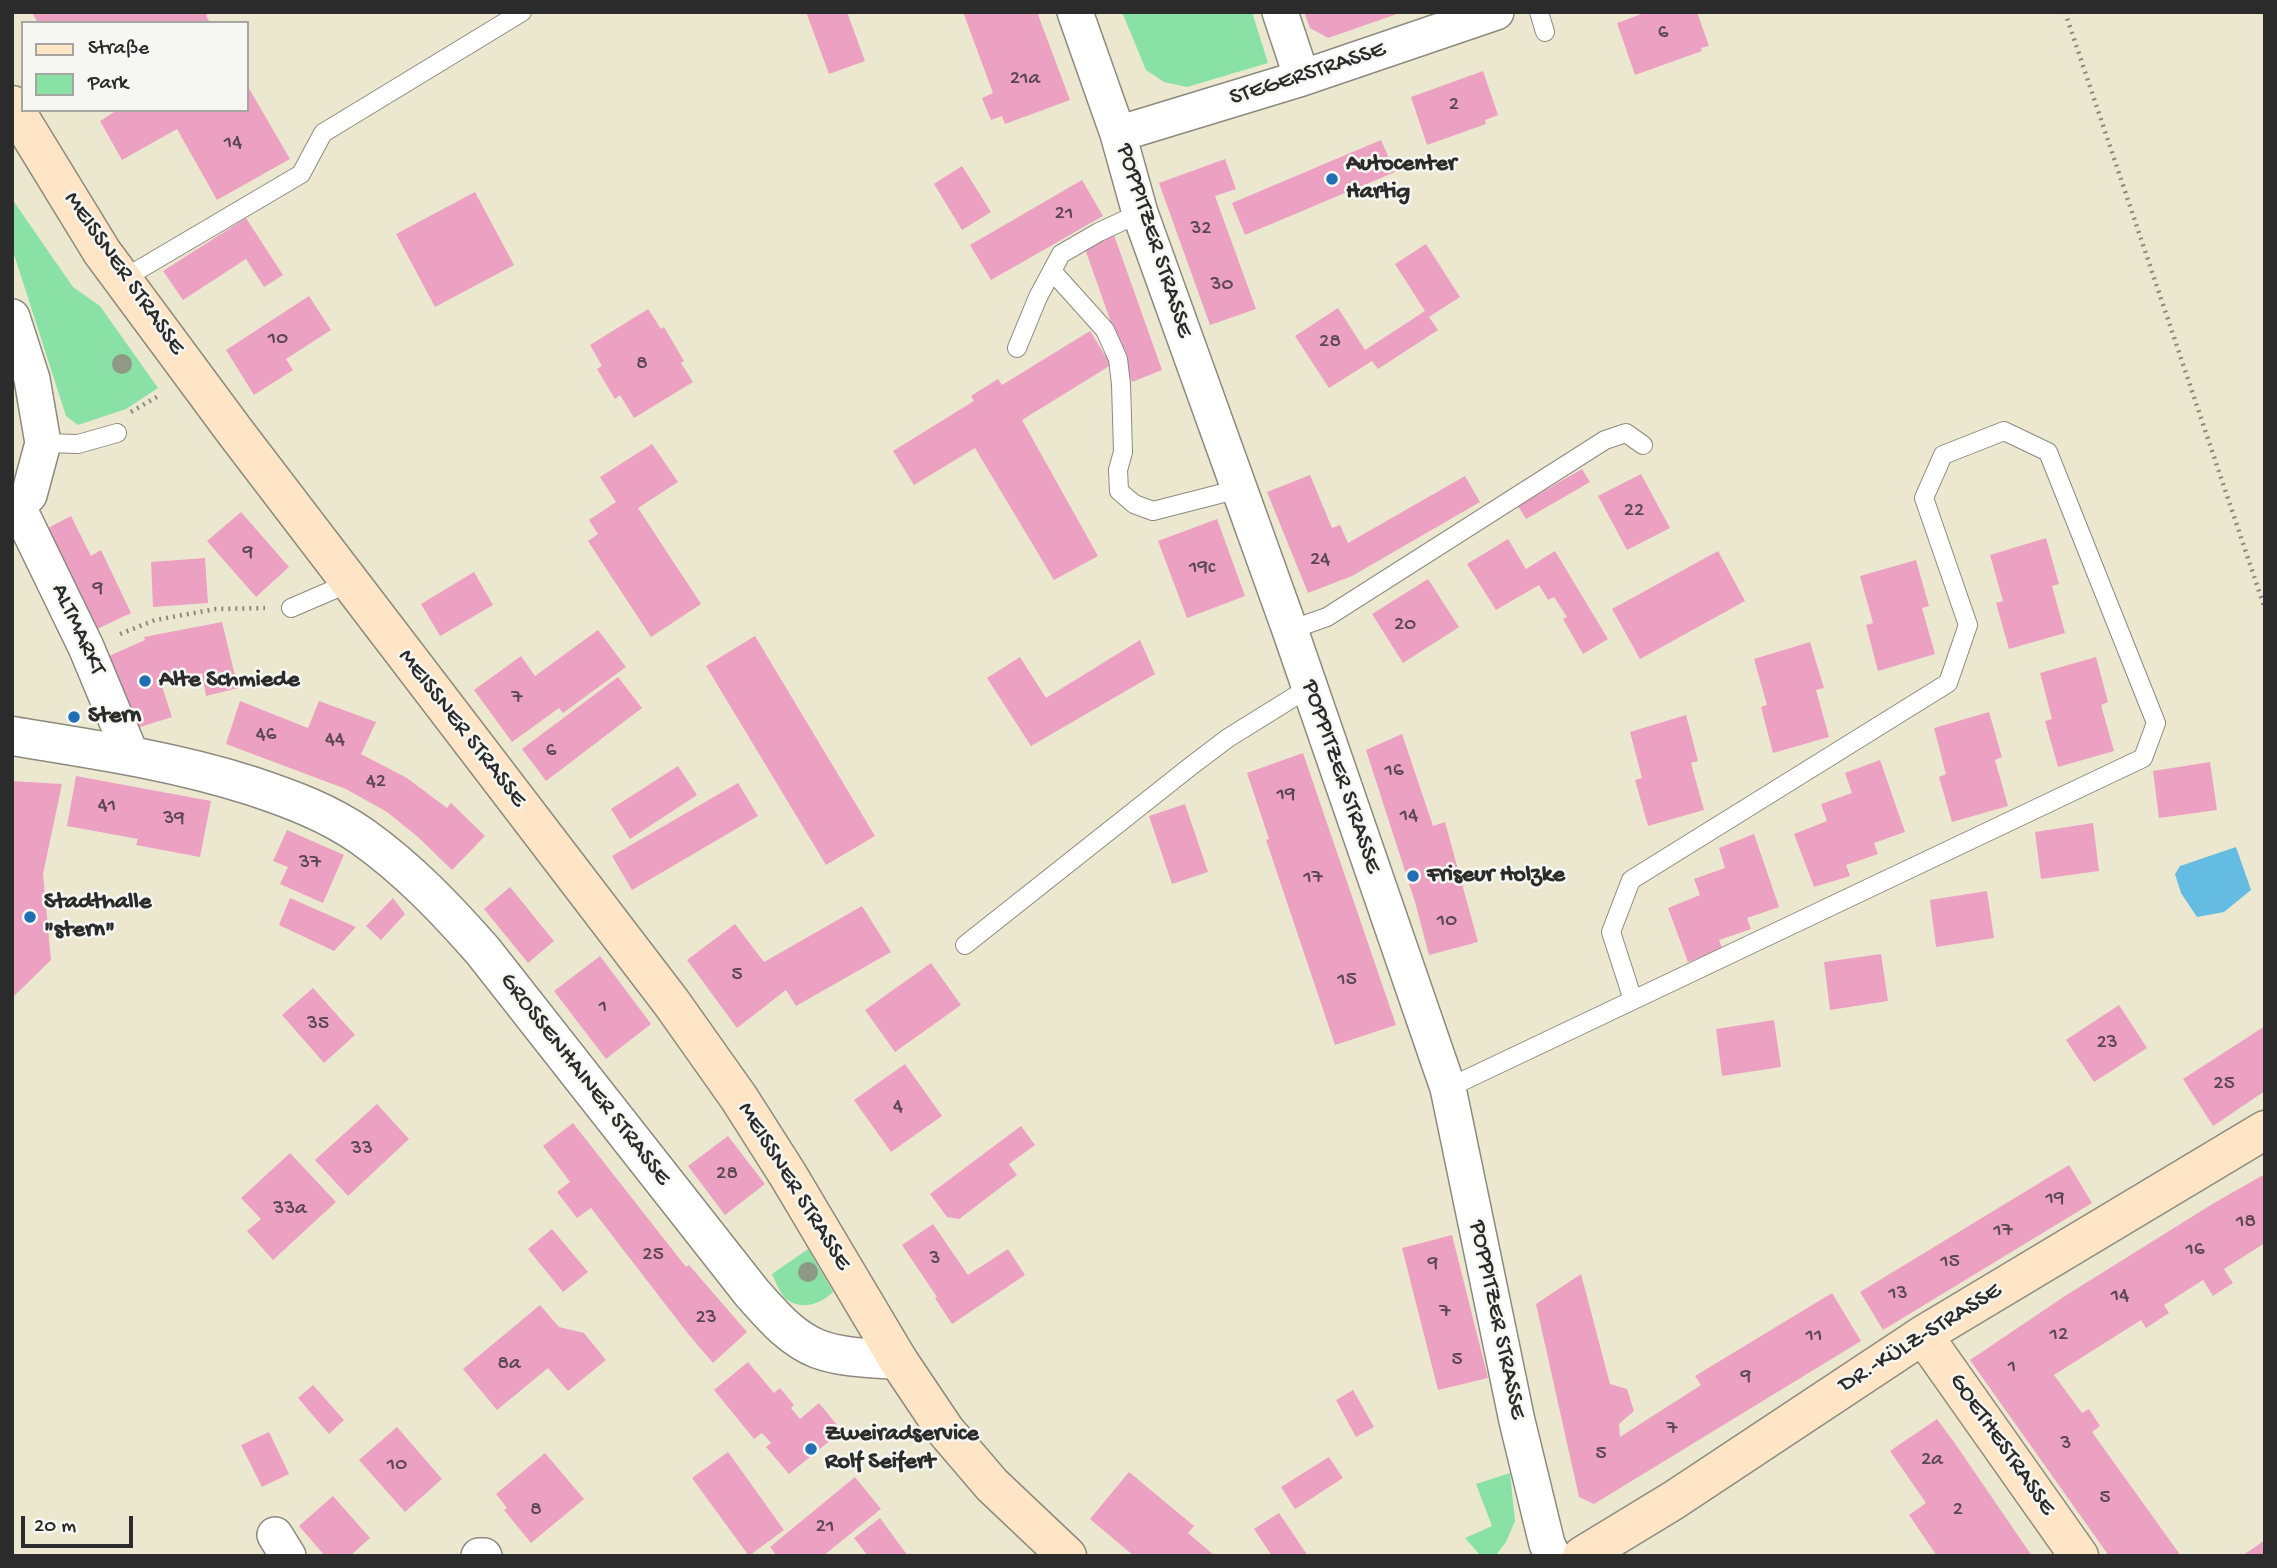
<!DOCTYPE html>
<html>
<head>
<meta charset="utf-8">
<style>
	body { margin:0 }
	#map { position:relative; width:2277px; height:1568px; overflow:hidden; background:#ece8d0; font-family:"Gochi Hand",sans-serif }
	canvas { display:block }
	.frame { position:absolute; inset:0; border:14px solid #2b2b2b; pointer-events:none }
	.legend { position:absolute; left:21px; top:21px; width:228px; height:91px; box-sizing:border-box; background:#f6f6f2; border:2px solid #a5a5a2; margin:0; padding:9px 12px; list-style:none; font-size:21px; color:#2b2b2b }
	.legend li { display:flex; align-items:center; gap:14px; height:35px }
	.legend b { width:35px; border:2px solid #a5a5a2 }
	.scale { position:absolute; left:21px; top:1516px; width:112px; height:32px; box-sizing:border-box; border:4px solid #2b2b2b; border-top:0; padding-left:9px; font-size:21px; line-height:24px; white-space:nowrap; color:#2b2b2b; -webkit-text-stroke:5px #f6f6f2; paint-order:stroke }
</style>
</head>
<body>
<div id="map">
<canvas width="2277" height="1568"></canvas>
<div class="frame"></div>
<ul class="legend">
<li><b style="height:9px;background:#fee5c5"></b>Straße</li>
<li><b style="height:19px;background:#89e1a6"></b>Park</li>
</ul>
<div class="scale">20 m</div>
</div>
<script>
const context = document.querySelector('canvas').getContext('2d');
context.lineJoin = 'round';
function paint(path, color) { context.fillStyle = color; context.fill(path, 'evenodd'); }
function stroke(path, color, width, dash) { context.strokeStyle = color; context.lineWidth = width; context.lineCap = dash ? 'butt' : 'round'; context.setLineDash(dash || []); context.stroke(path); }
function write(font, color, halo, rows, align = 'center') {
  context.font = font + ' "Gochi Hand",sans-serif'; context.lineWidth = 5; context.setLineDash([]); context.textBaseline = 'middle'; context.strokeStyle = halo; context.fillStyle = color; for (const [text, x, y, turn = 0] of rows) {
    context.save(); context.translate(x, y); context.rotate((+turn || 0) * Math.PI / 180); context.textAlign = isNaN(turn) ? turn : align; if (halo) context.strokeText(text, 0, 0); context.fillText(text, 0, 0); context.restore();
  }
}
paint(new Path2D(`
	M1122 12H1252L1268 63 1187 87 1164 82 1146 70Z
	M12 199 73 287 100 306 158 388 126 409 78 425 66 416 12 248Z
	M808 1249 833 1292C821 1304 801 1311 786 1299 780 1294 776 1282 772 1274Z
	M1510 1473 1515 1521 1506 1542 1495 1556H1481L1465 1538 1492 1526 1476 1484Z`), '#89e1a6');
paint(new Path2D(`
	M2236 847 2251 890 2224 912 2197 917 2181 893 2175 874 2180 866Z`), '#65bce2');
paint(new Path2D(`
	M36 12H212L206 15 210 23H38L33 14Z
	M806 12H847L865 61 829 74Z
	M963 12H1037L1070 100 1005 124 1002 116 991 120 982 98 993 93Z
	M1304 12H1400V13L1328 38 1310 28Z
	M1647 12H1697L1709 46 1701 48 1702 51 1635 75 1617 23Z
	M1483 71 1498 115 1485 120 1486 124 1427 145 1411 97Z
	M247 85 290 159 217 200 177 129 122 160 100 121 117 110H247Z
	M1381 140 1395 172 1245 235 1232 203Z
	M1225 159 1236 189 1215 196 1256 309 1210 325 1159 183Z
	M962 166 991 212 962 230 934 184Z
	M1082 180 1103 216 991 280 970 245Z
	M475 192 514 265 435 307 396 234Z
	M246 218 283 275 264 287 246 259 183 300 163 271Z
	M1114 235 1162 370 1132 382 1084 246Z
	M1426 244 1460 297 1429 317 1438 330 1378 369 1372 361 1329 388 1295 336 1338 308 1365 350 1425 311 1395 264Z
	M309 296 331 330 286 359 293 370 254 395 226 350Z
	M648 309 661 329 664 327 684 361 681 363 693 382 634 418 620 395 615 399 597 369 602 366 590 345Z
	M1090 331 1111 365 1022 420 1098 556 1054 580 975 448 914 485 893 451 974 401 971 396 998 379 1002 385Z
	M652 444 678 482 638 508 701 604 651 637 588 541 598 534 589 520 616 502 600 477Z
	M1582 469 1590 482 1526 519 1518 506Z
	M1641 474 1670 528 1627 550 1598 496Z
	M1310 475 1332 528 1340 525 1348 543 1465 476 1480 502 1352 576 1308 593 1267 492Z
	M241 512 289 567 256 597 207 541Z
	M71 516 91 556 101 550 131 613 95 630 46 529Z
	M1217 519 1245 596 1187 618 1158 541Z
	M2046 538 2059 584 2052 586 2065 633 2009 649 1996 603 2003 601 1990 555Z
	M1508 539 1526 569 1555 551 1608 639 1583 654 1563 619 1567 617 1554 597 1548 600 1539 585 1496 610 1467 564Z
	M1718 551 1745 601 1640 659 1612 609Z
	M205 558 208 603 153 607 151 562Z
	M1916 560 1929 606 1922 608 1935 654 1878 671 1866 625 1873 623 1860 576Z
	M474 572 493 605 440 636 421 604Z
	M1428 579 1459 627 1403 663 1372 614Z
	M222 622 238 688 206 696 202 673 161 683 172 717 137 728 109 656 145 640 144 637Z
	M598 630 626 667 563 713 559 708 512 742 474 690 521 656 535 676Z
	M755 636 875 836 826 865 706 666Z
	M1140 640 1155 674 1031 746 987 678 1020 657 1046 698Z
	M1810 642 1824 688 1816 690 1829 737 1773 753 1761 707 1767 705 1754 659Z
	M2096 657 2108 702 2101 705 2114 751 2058 767 2045 721 2052 719 2040 673Z
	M618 677 642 708 546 781 522 749Z
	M240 701 308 728 319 701 376 722 361 754 407 778 447 808 451 803 485 836 452 870 418 837 387 812 346 789 226 744Z
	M1989 712 2002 757 1995 760 2008 806 1952 822 1939 777 1946 774 1934 728Z
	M1686 715 1698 761 1691 763 1704 810 1648 826 1635 780 1642 778 1630 732Z
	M1402 734 1433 826 1445 822 1478 942 1429 955 1415 902 1366 750Z
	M1303 753 1396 1025 1335 1045 1266 840 1269 839 1247 773Z
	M1880 760 1905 832 1874 843 1878 854 1846 865 1850 876 1814 887 1794 834 1827 821 1821 804 1852 793 1845 773Z
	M2210 762 2217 810 2159 818 2153 771Z
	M678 766 697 795 630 839 611 809Z
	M76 776 211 801 200 857 136 845 138 839 67 826Z
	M12 781 62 784 43 874 51 960 12 998Z
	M738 783 758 816 632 890 612 856Z
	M1185 804 1208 872 1172 884 1149 816Z
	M2093 823 2099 871 2041 879 2035 832Z
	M287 830 344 855 323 903 280 884 288 867 273 861Z
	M1754 834 1779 907 1747 918 1751 929 1719 940 1723 951 1688 962 1668 908 1700 895 1694 879 1725 868 1719 848Z
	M510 887 554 941 528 963 484 909Z
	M1987 891 1994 938 1936 947 1930 900Z
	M290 898 356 927 334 951 279 925Z
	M393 898 405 914 381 940 366 926Z
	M862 906 891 952 796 1006 786 990 737 1028 687 960 735 924 764 962Z
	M1881 954 1888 1001 1830 1010 1824 962Z
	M600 956 651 1024 606 1059 554 991Z
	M931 963 961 1005 895 1052 865 1010Z
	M313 988 355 1035 324 1063 282 1015Z
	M2119 1005 2147 1048 2094 1082 2066 1040Z
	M1774 1020 1781 1067 1722 1076 1716 1029Z
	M2265 1026V1091L2213 1126 2183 1079Z
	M905 1064 942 1116 891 1152 854 1100Z
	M377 1104 409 1139 348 1196 315 1160Z
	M573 1123 686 1267 689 1265 747 1332 713 1363 689 1335 591 1208 577 1218 557 1192 570 1182 543 1146Z
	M1021 1126 1035 1145 1009 1164 1017 1175 959 1219 947 1217 930 1194Z
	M728 1136 765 1184 725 1215 688 1166Z
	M290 1153 336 1202 273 1260 247 1231 261 1219 241 1198Z
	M2069 1165 2092 1203 1883 1330 1860 1292Z
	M2265 1174V1243L2224 1269 2233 1283 2213 1296 2203 1280 2164 1305 2169 1313 2146 1328 2141 1320 2054 1375 2082 1413 2089 1409 2100 1426 2092 1432 2181 1556H2109L1970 1360 2065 1296 2214 1203Z
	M933 1224 968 1275 1008 1249 1025 1275 952 1324 935 1298 937 1297 902 1245Z
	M552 1229 588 1272 563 1292 528 1249Z
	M1452 1235 1488 1378 1438 1390 1402 1248Z
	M1581 1274 1610 1384 1627 1389 1634 1411 1619 1424 1620 1437 1701 1385 1695 1376 1832 1293 1861 1341 1594 1504 1579 1497 1536 1304Z
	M540 1305 559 1327 584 1333 606 1360 568 1391 548 1368 497 1410 463 1369Z
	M748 1362 774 1393 780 1388 794 1405 791 1408 800 1419 819 1403 842 1431 789 1474 766 1447 771 1443 762 1433 754 1439 714 1390Z
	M313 1385 344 1420 329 1434 298 1398Z
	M1353 1390 1374 1427 1356 1437 1336 1400Z
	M1937 1419 1954 1442 2032 1556H1937L1909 1515 1926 1503 1890 1451Z
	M397 1427 442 1479 405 1512 359 1460Z
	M269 1432 289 1474 262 1487 241 1445Z
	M728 1452 784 1530 749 1556 692 1478Z
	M545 1453 584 1499 531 1543 504 1510 507 1508 496 1494Z
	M1329 1457 1343 1478 1295 1509 1281 1487Z
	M1129 1472 1194 1526 1188 1533 1215 1556H1134L1090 1519Z
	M855 1477 881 1509 823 1556H777L770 1547Z
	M333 1496 370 1538 350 1556H325L299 1526Z
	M1279 1513 1308 1556H1272L1254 1529Z
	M880 1518 908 1556H868L854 1538Z
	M2265 1540V1556H2242Z`), '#eca1c2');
const service = new Path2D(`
	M1539 12 1545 32
	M1052 271 1105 330 1118 359 1121 384 1123 452 1118 470 1119 491 1134 504 1153 511 1239 489
	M123 279 301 174 323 133 522 12
	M1017 348 1038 297 1061 254 1099 232 1140 213
	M43 443 78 444 117 433
	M291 608 349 583
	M1290 630 1327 617 1605 440 1626 433 1643 445
	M965 945 1191 766 1228 738 1310 687
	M1448 1088 2143 758 2156 723 2048 452 2004 431 1943 455 1924 498 1968 625 1948 683 1631 880 1611 932 1633 1000`);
const minor = new Path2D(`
	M1075 12 1118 134 1140 213 1290 630 1448 1088 1517 1421 1547 1544 1553 1556
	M1280 12 1302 78
	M1118 134 1302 78 1496 12
	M12 317 32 379 43 443 29 495 12 513
	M18 507 86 647 131 755
	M275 1535 288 1556
	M479 1556H484`);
const tertiary = new Path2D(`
	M12 736C93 749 174 761 252 786 291 799 329 813 363 837 409 870 446 909 483 951L752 1293C771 1314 790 1338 818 1349 842 1358 872 1358 898 1360`);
const secondary = new Path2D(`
	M12 105 102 252 236 433 671 1002 739 1098 788 1175 898 1360 945 1430 992 1485 1067 1556
	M1923 1335 2079 1556
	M1582 1556 1674 1500 1923 1335 2265 1130`);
stroke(service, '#8c8a7e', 20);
stroke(minor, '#8c8a7e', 38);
stroke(tertiary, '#8c8a7e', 41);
stroke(secondary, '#8c8a7e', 41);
stroke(new Path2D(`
	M2065 12 2265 609
	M131 412 160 395
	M120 634 155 620 216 609 265 608`), '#8c8a7e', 4.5, [2, 5]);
stroke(service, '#fff', 18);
stroke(minor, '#fff', 35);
stroke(tertiary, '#fff', 38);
stroke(secondary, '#fee5c5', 38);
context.fillStyle = '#8e9986';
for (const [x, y] of [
	[122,364],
	[808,1272]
]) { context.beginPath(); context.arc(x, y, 10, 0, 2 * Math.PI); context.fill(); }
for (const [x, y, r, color] of [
	[1332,179,7,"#1f6fb2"],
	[145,681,7,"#1f6fb2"],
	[74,717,7,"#1f6fb2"],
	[1413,876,7,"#1f6fb2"],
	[30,917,7,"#1f6fb2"],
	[811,1449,7,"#1f6fb2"]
]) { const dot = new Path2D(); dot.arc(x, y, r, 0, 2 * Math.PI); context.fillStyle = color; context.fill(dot); stroke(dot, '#f6f6f2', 2.5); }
write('21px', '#5b4851', null, [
	["6",1663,34],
	["21a",1025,80],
	["2",1454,106],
	["14",233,144],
	["21",1064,215],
	["32",1201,230],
	["30",1222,286],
	["10",278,340],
	["28",1330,343],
	["8",642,365],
	["22",1634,512],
	["9",248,554],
	["24",1320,561],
	["19c",1202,569],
	["9",98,590],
	["20",1405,626],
	["7",517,699],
	["46",266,736],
	["44",335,741],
	["6",551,752],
	["16",1394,772],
	["42",376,783],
	["19",1286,796],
	["41",107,807],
	["14",1409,817],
	["39",174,820],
	["37",310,864],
	["17",1313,879],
	["10",1447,922],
	["5",737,976],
	["15",1347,981],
	["1",603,1008],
	["35",318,1025],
	["23",2107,1044],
	["25",2224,1085],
	["4",898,1108],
	["33",362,1150],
	["28",727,1175],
	["19",2055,1200],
	["33a",290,1210],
	["18",2246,1223],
	["17",2003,1232],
	["16",2195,1251],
	["25",653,1256],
	["3",935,1260],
	["15",1950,1263],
	["9",1433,1265],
	["13",1898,1295],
	["14",2120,1297],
	["7",1445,1313],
	["23",706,1319],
	["12",2059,1336],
	["11",1814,1337],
	["5",1457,1361],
	["8a",509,1365],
	["1",2012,1368],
	["9",1746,1378],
	["7",1672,1430],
	["3",2066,1445],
	["5",1601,1455],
	["2a",1932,1461],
	["10",397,1466],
	["5",2105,1499],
	["8",536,1511],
	["2",1958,1511],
	["21",825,1528]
]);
write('24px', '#2b2b2b', '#f6f6f2', [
	["STEGERSTRASSE",1308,75,-18],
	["POPPITZER STRASSE",1153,241,72],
	["MEISSNER STRASSE",123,274,55],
	["ALTMARKT",77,630,65],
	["MEISSNER STRASSE",461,729,52],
	["POPPITZER STRASSE",1340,777,71],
	["GROSSENHAINER STRASSE",584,1080,52],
	["MEISSNER STRASSE",793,1187,58],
	["POPPITZER STRASSE",1496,1320,78],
	["DR.-KÜLZ-STRASSE",1921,1339,-32],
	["GOETHESTRASSE",2001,1445,55]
]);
write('bold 24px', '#2b2b2b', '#f6f6f2', [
	["Autocenter",1346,165],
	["Hartig",1346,193],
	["Alte Schmiede",159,681],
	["Stern",88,717],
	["Friseur Holzke",1427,876],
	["Stadthalle",44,903],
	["\"stern\"",44,931],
	["Zweiradservice",825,1435],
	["Rolf Seifert",825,1463]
], 'left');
</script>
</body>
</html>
